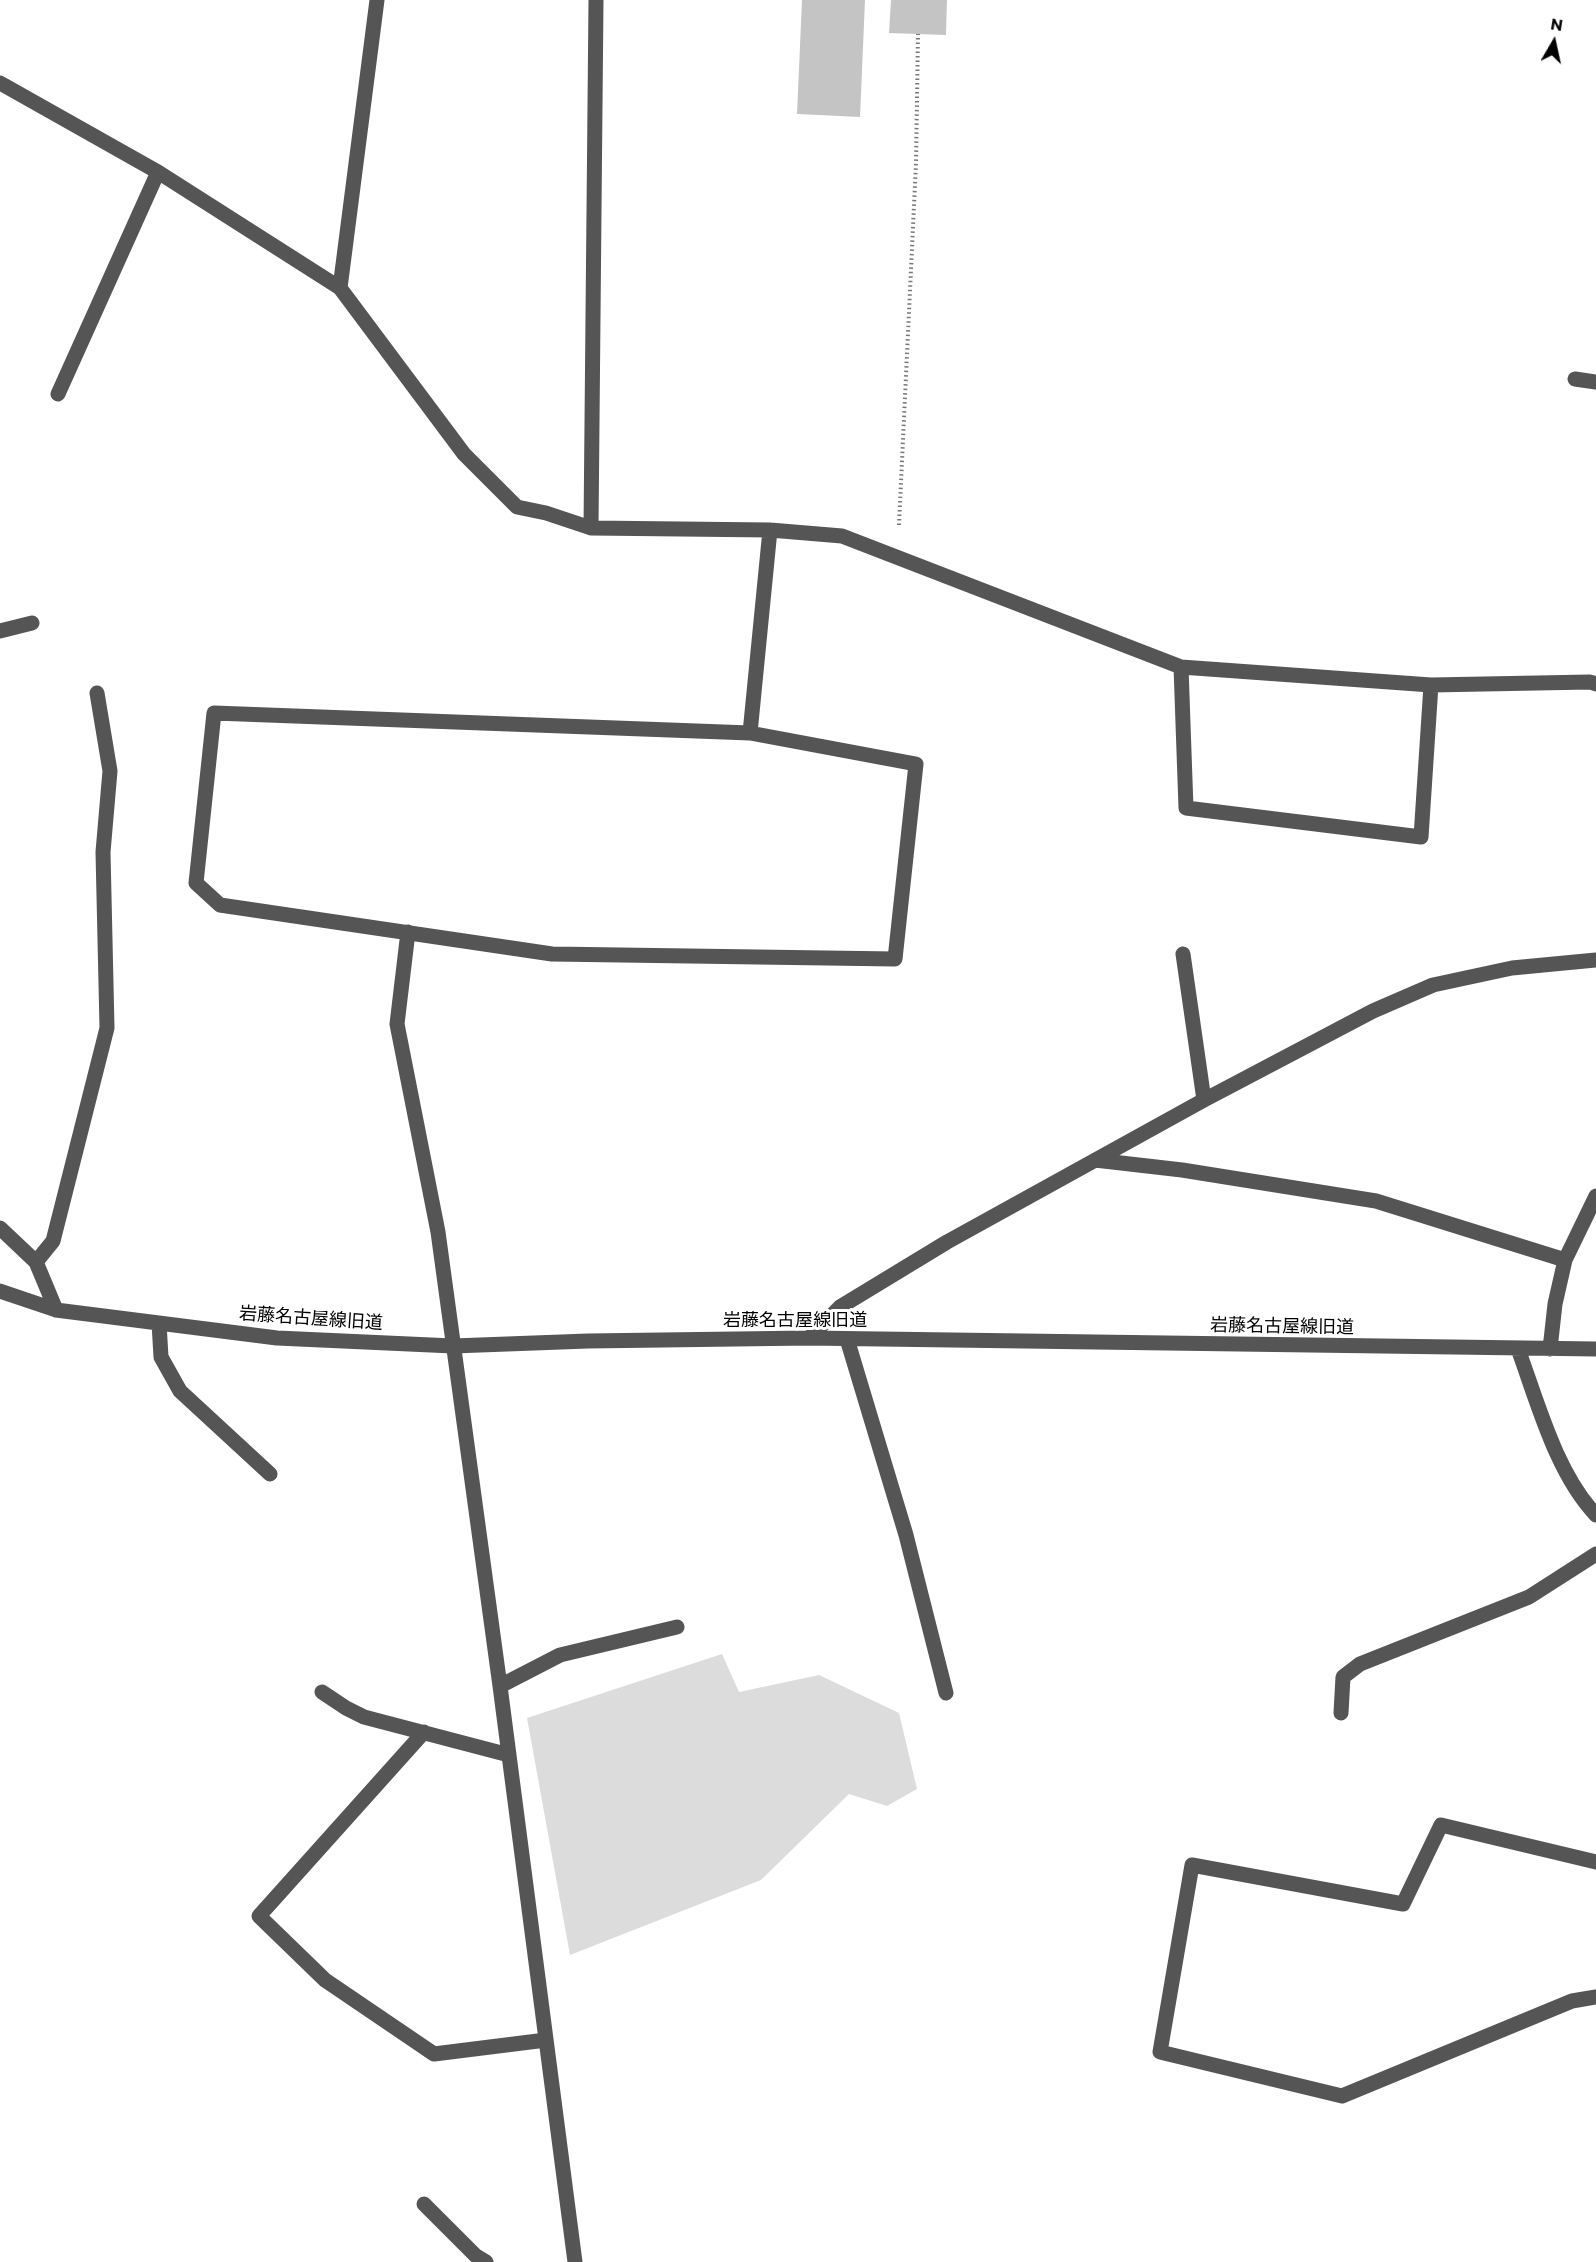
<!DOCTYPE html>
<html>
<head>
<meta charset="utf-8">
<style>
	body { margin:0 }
	#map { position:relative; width:1596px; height:2262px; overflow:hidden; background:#fff; font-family:Commissioner,sans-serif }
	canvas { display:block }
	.north { position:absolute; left:1524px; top:12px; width:60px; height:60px; -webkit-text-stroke:4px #fff; paint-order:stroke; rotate:9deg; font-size:16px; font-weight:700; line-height:24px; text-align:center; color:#000 }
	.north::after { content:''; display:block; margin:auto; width:21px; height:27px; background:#000; clip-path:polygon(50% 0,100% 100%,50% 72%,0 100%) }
</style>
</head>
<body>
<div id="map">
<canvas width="1596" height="2262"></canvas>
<div class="north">N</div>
</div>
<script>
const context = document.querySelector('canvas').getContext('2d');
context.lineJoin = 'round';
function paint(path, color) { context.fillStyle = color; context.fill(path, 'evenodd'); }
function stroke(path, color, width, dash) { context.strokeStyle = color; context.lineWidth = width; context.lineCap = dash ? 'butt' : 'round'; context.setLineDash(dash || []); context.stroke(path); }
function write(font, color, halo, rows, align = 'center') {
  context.font = font + ' Commissioner,"Noto Sans JP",sans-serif'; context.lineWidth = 6; context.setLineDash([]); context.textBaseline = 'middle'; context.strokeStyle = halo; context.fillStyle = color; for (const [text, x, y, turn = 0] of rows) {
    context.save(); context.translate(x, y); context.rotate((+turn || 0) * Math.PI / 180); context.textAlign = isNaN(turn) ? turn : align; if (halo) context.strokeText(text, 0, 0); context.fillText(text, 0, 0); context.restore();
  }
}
paint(new Path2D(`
	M722 1654 739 1692 819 1675 899 1713 917 1789 887 1806 849 1794 761 1880 570 1955 527 1718Z`), '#dcdcdc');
paint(new Path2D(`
	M802 0H865L860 117 797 114Z
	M891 0H947L946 35 889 33Z`), '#c4c4c4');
stroke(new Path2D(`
	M899 525 916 163 918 34`), '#777', 4, [1.5, 3]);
stroke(new Path2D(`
	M0 83 158 172 340 288 464 454 517 507 546 513 591 528 770 530 842 536 1181 667 1431 685 1590 682 1596 684
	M340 288 377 0
	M1575 379 1596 382
	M58 394 158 172
	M591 528 596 0
	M0 631 32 623
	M1181 667 1186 808 1421 837 1431 685
	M214 713 750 733 916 764 895 959 552 954 220 905 196 883Z
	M750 733 770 530
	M408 932 397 1024 438 1232 500 1686 575 2262
	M1183 954 1204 1100
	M1095 1160 1182 1170 1376 1201 1565 1260
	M0 1228 36 1262 56 1310
	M36 1262 53 1241 107 1028 103 852 110 771 97 693
	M0 1291 56 1310 277 1338 453 1346 588 1341 809 1338 1596 1349
	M159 1323 161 1357 180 1391 270 1474
	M809 1338 840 1307 947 1242 1204 1100 1373 1011 1433 985 1512 968 1596 960
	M847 1339 906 1535 946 1693
	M1518 1349C1538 1403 1556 1473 1596 1515
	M1550 1349 1555 1304 1565 1260 1596 1196
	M500 1686 560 1655 677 1627
	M322 1692 346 1708 364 1717 509 1755
	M1341 1713 1343 1677 1360 1664 1529 1597 1596 1554
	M424 1732 259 1916 325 1980 434 2054 546 2040
	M1596 1862 1441 1825 1403 1904 1192 1865 1160 2052 1342 2096 1572 2001 1596 1997
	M424 2204 476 2256 486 2262`), '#555', 15);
write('18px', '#000', '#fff', [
	["岩藤名古屋線旧道",311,1318,4],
	["岩藤名古屋線旧道",795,1320],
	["岩藤名古屋線旧道",1282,1326,1]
]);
</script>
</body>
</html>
